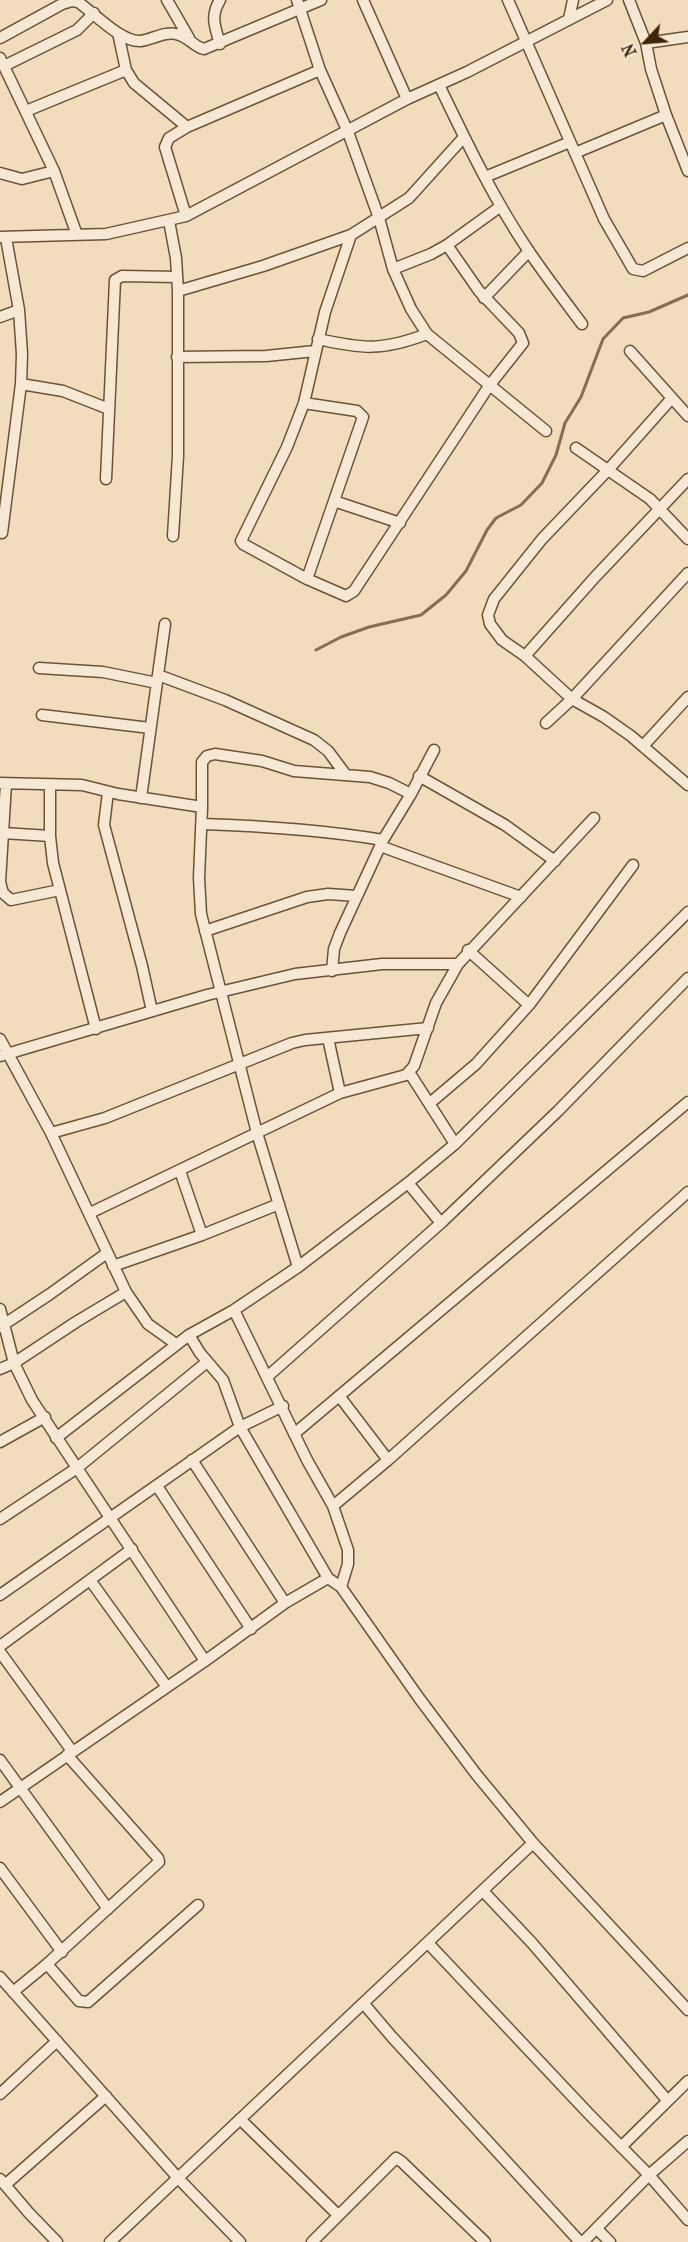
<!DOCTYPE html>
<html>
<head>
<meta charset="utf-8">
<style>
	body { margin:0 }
	#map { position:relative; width:688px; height:2242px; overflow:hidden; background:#f2dcbe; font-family:"IM FELL French Canon",serif }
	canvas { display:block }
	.north { position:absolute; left:616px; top:12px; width:60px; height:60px; -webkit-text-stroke:4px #f7e8d5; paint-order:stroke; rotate:244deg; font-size:16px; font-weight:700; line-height:24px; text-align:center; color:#3f2509 }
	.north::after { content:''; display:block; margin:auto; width:21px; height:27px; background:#3f2509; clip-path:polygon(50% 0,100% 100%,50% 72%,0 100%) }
</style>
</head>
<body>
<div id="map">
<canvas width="688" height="2242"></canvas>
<div class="north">N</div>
</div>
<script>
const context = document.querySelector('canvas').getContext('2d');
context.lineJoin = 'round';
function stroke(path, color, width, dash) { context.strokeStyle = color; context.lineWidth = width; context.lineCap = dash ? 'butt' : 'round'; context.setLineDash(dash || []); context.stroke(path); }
stroke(new Path2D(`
	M316 650 341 637 369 627 421 615 446 595 466 571 487 530 496 518 521 505 542 483 556 455 565 423 581 397 603 339 623 318 649 312 688 295`), '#866e50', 3);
const minor = new Path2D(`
	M167 0 189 38
	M297 0 320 70 348 132 379 218 393 269 411 309 427 334 546 431
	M363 0 407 99
	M508 0 604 219 633 269 643 271 688 248
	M629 0 646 43 651 69 666 115 688 171
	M569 19 573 0
	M118 33 126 70 134 83 187 127
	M0 38 62 4 72 1 78 2C94 13 121 42 140 41 152 40 164 31 176 34 188 36 194 47 204 49L321 0
	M646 43 688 37
	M220 44C215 27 210 16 220 0
	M0 58 54 171 77 235
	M4 66 77 30 94 13
	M439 85C466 141 493 198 528 250 545 275 564 300 582 324
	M26 111 126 70
	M575 153 666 115
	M0 173 22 179 54 171
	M485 177 570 142
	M186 216 165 147 169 138 187 127 320 70
	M169 221 176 258 178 291V456L173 536
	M0 237 106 234 186 216 407 99 467 72 607 0
	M447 245 479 291 519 333 523 343 489 386 354 591 346 596 307 579 243 544 241 541 287 447 304 403 325 312 351 235 409 198 464 137
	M393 269 431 254 447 245 501 206
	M178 291 263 266 351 235
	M484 298 529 251
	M0 317 19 310 6 238
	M318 339C363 349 382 351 427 334
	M630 351 688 416
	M177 357 266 356 315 351
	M21 384 63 391 109 409
	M672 398 608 470 542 539 494 599 488 615 490 624 502 640 525 656 572 699 604 717 631 736 688 785
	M304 403 357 411 363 417 307 579
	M576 448 650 499 688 539
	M106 479 115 280 122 276 177 277
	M334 501 400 523
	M2 533 21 384 22 354 19 310
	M525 656 596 576 688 479
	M39 668 103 672 157 683
	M158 675 225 700 314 740 328 751 346 775
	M42 715 150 728
	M546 723 572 699 688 573
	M643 746 688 697
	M419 776 505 825 555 861
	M0 783 82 785 118 794 202 807 199 878 201 914 257 1133 298 1267
	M6 784 0 882 3 893 11 900 60 890
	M50 785V836L53 863 96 1029
	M108 792 104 825 142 966 152 1011
	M141 798 165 624
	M202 807V762L207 756 215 754 262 761 294 771 370 777 389 783 411 794
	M202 824C263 826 324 830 383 840
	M3 833 50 836
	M380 846 521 897
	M205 931 307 897 328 894 357 896
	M468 950 529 1005
	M332 971 334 949 340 933 383 840 411 794 434 750
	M328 1038 340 1093
	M0 1039 51 1133 126 1292 148 1324 176 1344
	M0 1056 207 995 295 974 382 964H458L594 818
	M409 1072 455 1144
	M430 1103 476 1064 529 1005 633 865
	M51 1133 105 1118 292 1043 305 1040 428 1028
	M180 1171 202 1235
	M408 1183 441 1223
	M90 1213 340 1093 406 1075 414 1066 436 1003 458 964
	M113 1266 202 1235 279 1204
	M0 1309 14 1363 32 1400 205 1661
	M234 1310 307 1460 333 1506 348 1550V1564L341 1587
	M0 1327 50 1294 107 1253
	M189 1335 200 1353 223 1380 240 1427 328 1578
	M0 1369 14 1363 76 1322 126 1292
	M267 1377 441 1223 558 1111 688 978
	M340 1397 388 1460
	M294 1434 688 1102
	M56 1438 189 1335 234 1310 298 1267 408 1183 455 1144 688 912
	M0 1442 45 1417
	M192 1460 285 1603
	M157 1486 251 1629
	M333 1506 388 1460 688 1192
	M0 1519 77 1468 207 1362
	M90 1580 167 1687
	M0 1595 240 1427 283 1406
	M0 1646 132 1549
	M0 1652 72 1751
	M0 1760 108 1909
	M0 1802 205 1661 285 1603 328 1578 341 1587 419 1698 476 1774 533 1843 688 2010
	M0 1868 62 1952
	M483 1891 532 1943 667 2100
	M428 1943 588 2113 649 2175 688 2220
	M47 1964 79 2001 88 2002 198 1905
	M0 1977 178 2178 240 2242
	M13 1992 47 1964 159 1862 158 1858 67 1755
	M364 2004 392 2037 580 2242
	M0 2094 57 2041
	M240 2119 338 2215
	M621 2147 688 2081
	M0 2179 29 2213 57 2242
	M5 2185 106 2096
	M597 2229 610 2242
	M110 2242 533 1843
	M312 2242 396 2158 402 2162 485 2242
	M583 2242 649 2175 688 2141`);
stroke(minor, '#6c5336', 13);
stroke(minor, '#f7e8d5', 10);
</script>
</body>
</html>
